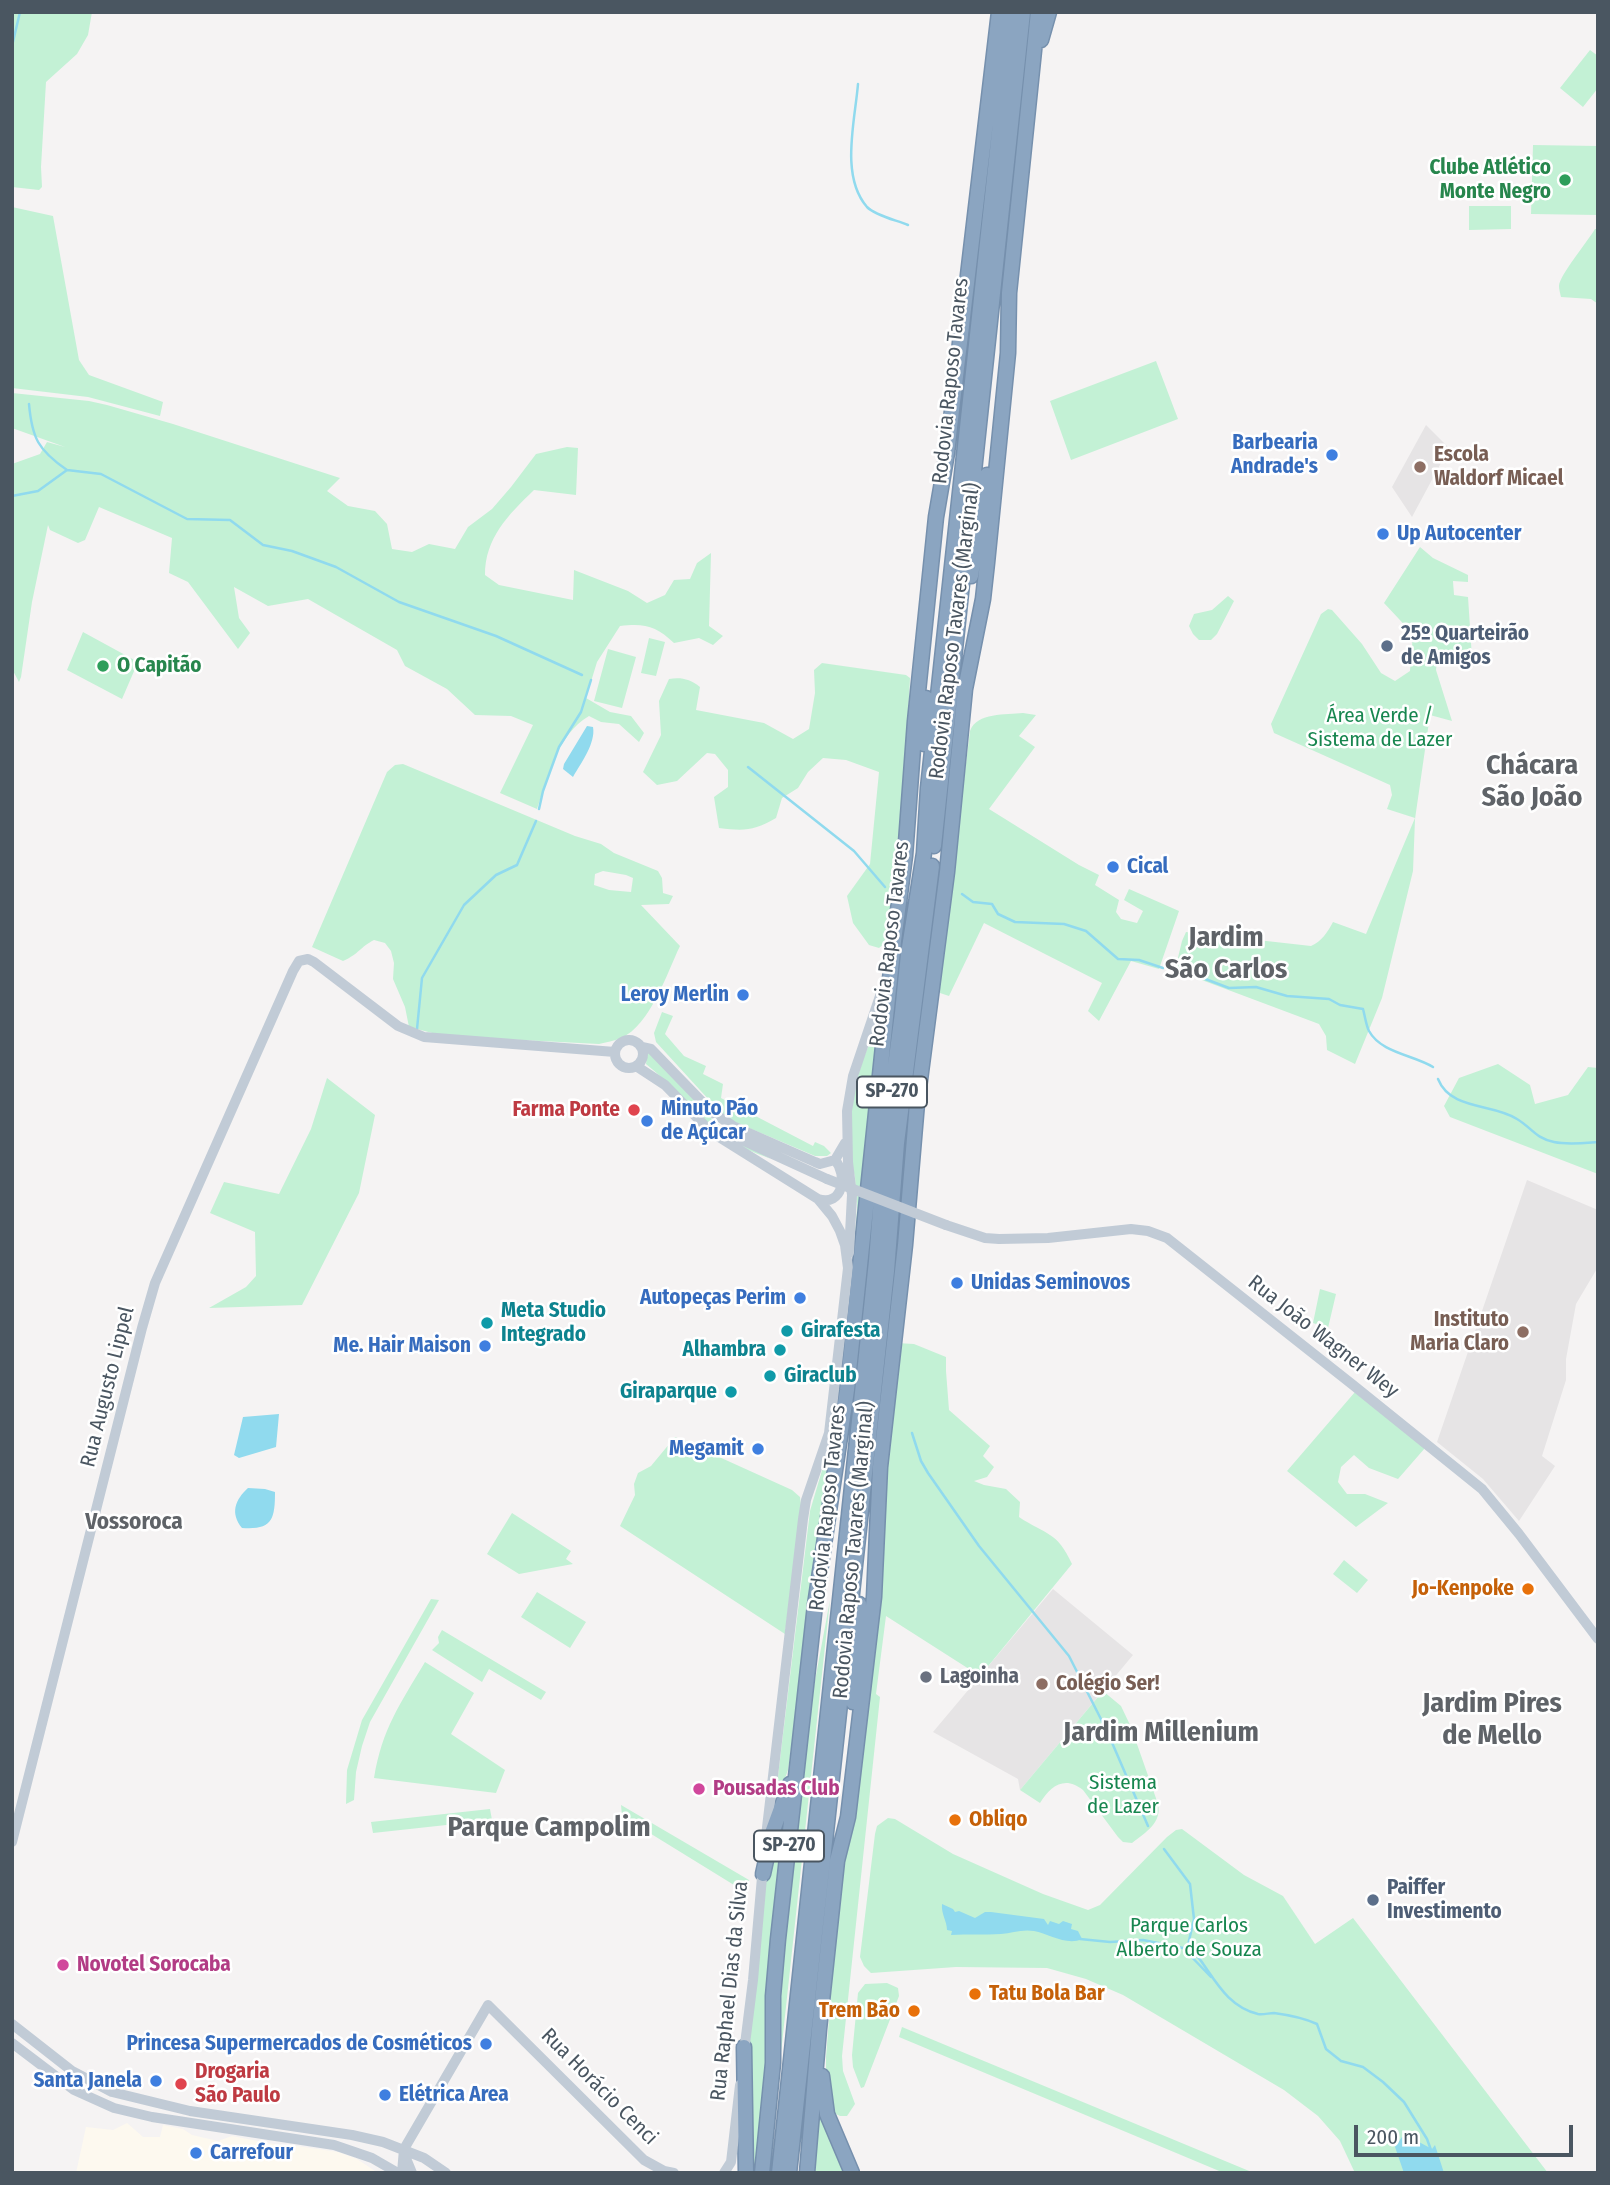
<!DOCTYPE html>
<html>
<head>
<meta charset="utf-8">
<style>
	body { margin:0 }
	#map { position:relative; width:1610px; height:2185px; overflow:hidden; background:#f5f3f3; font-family:"Fira Sans Condensed",sans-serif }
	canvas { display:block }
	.frame { position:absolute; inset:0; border:14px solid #4a5661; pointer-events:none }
	.scale { position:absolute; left:1354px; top:2125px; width:219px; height:32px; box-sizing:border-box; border:4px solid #4a5661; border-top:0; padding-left:9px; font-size:21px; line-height:24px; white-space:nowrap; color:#4a5661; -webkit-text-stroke:5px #fff; paint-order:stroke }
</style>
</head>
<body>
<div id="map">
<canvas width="1610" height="2185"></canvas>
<div class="frame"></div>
<div class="scale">200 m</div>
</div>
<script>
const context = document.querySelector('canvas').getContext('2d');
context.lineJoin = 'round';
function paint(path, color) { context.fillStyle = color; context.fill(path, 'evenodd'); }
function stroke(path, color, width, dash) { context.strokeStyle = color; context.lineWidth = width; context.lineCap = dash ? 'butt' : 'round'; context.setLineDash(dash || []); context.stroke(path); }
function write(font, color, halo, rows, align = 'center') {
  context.font = font + ' "Fira Sans Condensed",sans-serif'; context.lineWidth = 5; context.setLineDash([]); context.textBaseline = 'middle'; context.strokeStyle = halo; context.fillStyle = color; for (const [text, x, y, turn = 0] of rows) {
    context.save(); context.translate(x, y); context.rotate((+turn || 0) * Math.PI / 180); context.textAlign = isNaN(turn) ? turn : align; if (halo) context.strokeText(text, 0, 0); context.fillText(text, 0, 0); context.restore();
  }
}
paint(new Path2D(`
	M127 2123 143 2137H160L163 2125 183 2129 192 2135 218 2141 232 2136 284 2146H297L338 2152 357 2159 378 2173H76L86 2127 113 2130Z`), '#fdf9ef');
paint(new Path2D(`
	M1426 425 1449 448 1412 517 1392 487Z
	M1527 1180 1598 1210V1267L1576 1304 1566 1359V1380L1542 1456 1555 1466 1519 1521 1483 1479 1437 1442Z
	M1053 1589 1133 1655 1020 1790 1018 1779 933 1732Z`), '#e6e4e5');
paint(new Path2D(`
	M12 12H92L88 35 77 54 46 82 41 167 42 187 39 190 12 187Z
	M1590 50 1598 56V88L1583 107 1560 88Z
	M1533 145 1598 146V215L1531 214Z
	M1469 206H1511V229L1469 230Z
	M12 207 53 216 79 360 89 375 163 402 160 416 88 397 12 388Z
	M1595 229H1598V304L1591 299 1561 297C1560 293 1559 289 1559 286 1559 276 1588 241 1595 229Z
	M1156 361 1178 419 1071 460 1050 401Z
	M12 393 89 401 107 405 173 424 340 478 327 491 348 506 375 511 387 524 392 549 412 552 429 544 455 549 468 527 492 509 511 487 536 454 567 447 578 448 576 495 534 490C508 515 485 538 485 575L499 585 573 600 574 570 628 591 647 603 665 595 674 580 690 579 697 563 711 553 709 626 723 636 713 645 699 638 674 643C656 626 645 623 620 626L597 662 586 698 610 712 631 716 644 733 639 742 619 724 601 722 589 716C557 735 549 775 537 809L500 793 533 725 511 716 475 715 447 689 405 666 397 650 308 599 268 606 234 587 239 618 250 633 238 649 188 582 169 573 172 538 99 507 85 540 78 543 50 530 48 525 32 602 21 677 19 682 12 669V464L40 454 47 442 65 447 12 428Z
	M1420 547 1433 558 1468 575V582L1453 581 1454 595 1468 597 1472 658 1438 652 1436 670 1452 721 1430 715 1415 819 1413 871 1382 998 1355 1064 1327 1050 1326 1036 1319 1024 1175 970 1182 941 1186 932 1311 946C1322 941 1327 933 1333 922L1366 934 1415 818 1387 809 1392 795 1390 785 1274 733 1271 724 1321 614 1328 609 1332 610 1362 644 1381 673 1395 681 1410 671 1413 634 1384 603Z
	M1228 596 1234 601 1217 634 1211 640H1199L1193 634 1189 626 1194 614 1212 610Z
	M83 632 138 662 122 699 67 670Z
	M649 638 665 642 656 676 641 673Z
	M608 649 636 657 622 708 594 701Z
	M822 663 906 675 910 678 902 838 887 941 879 948 869 945 853 923 847 896 870 864 879 772 846 760 823 758 808 772 798 788 782 798 776 818C754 831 744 831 719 828L714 797 728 787V770L715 754 707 753 677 781 657 785 643 772 661 735 659 701 669 679C681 677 690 679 700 687L696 710 764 723 793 739 809 729 815 693 814 670Z
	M1023 713 1036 715 1019 736 1035 747 989 809 1079 865 1099 875 1095 885 1119 900 1116 912 1121 919 1137 923 1143 911 1124 900 1129 889 1179 911 1159 969 1131 961 1099 1021 1088 1011 1102 983 984 923 949 996 940 993 938 990 970 731C977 712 1006 715 1023 713Z
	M403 764 575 836 601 844 614 853 658 871 662 878 663 893 673 896 669 904 641 905 680 946C667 973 650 1026 621 1038 614 1041 606 1042 599 1044L444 1036 409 1027 405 1007 393 979 394 963 391 951 385 943 374 940C360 947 359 954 343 961L312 947 387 772 395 765ZM603 871 626 875 633 878 631 892 609 890 594 885 595 874Z
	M662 1012 673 1016 665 1034 684 1056 706 1066 703 1074 723 1084 721 1098 813 1146 815 1142 824 1146 831 1153 827 1156H815L728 1119 721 1113 656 1042 654 1033Z
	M878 1023 879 1024 834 1447 788 1770 774 1809 810 1511 833 1433 852 1271 857 1209 855 1177 851 1161 852 1108 856 1083 863 1059Z
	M650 1052 711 1118 732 1136 771 1159C753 1152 733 1145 717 1133 692 1112 673 1085 646 1064L647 1054Z
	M1498 1064 1530 1085 1535 1104 1568 1095 1588 1067 1598 1068V1174L1450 1117 1444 1106 1459 1078Z
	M327 1078 375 1115 359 1193 302 1305 209 1308 246 1287 256 1276 255 1232 210 1213 224 1182 279 1194 311 1129Z
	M1320 1289 1336 1294 1328 1328 1313 1323Z
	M897 1343 914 1344 946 1357V1371L949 1410 990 1446 983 1456 994 1467 987 1477 974 1481 984 1485 1006 1489 1020 1502 1019 1517C1046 1535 1057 1531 1072 1564L980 1676 886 1616 876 1694 880 1697 842 2056 843 2071 855 2104 847 2116H840L832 2112 826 2081V2057L840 1878Z
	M1355 1392 1425 1448 1398 1479 1369 1468 1354 1455 1341 1467 1338 1482 1347 1494H1365L1388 1503 1356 1527 1287 1471Z
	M675 1437 792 1490 800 1497 801 1505 785 1634 620 1526 635 1495 634 1484 638 1473 651 1466Z
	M512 1513 571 1551 566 1559 573 1564 519 1574 487 1554Z
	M1344 1560 1368 1580 1357 1593 1333 1574Z
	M537 1592 586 1622 570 1648 521 1617Z
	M431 1599 439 1600 370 1722 362 1746 356 1772 354 1800 346 1804 347 1770 362 1720Z
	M830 1600 768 2173 779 1974 811 1702Z
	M442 1630 546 1692 541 1700 489 1669 482 1682 432 1650 439 1643 438 1637Z
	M425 1662 474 1693 451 1734 505 1770 496 1793 374 1778C382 1729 400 1704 425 1662Z
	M1103 1691 1121 1706 1131 1727 1158 1804C1162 1823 1146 1832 1132 1843L1123 1842 1118 1837 1083 1790C1065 1775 1050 1786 1040 1803L1020 1790Z
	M621 1805 749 1880 747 1893 622 1816Z
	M490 1809 492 1820 373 1833 371 1822Z
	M786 1816 768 2066 756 2173H749V2035L768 1859Z
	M888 1818 895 1819 953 1854 1043 1894 1088 1910 1100 1905 1167 1837 1176 1830 1182 1829 1244 1875 1283 1896 1315 1944 1353 1918 1548 2173H1355L1340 2141 1318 2116 1284 2090 1123 1995 1086 1979 1047 1968 956 1967 871 1973 864 1966 860 1957 875 1834 877 1826Z
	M887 1983 898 1988 899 1996 864 2087 861 2088 853 2067 852 2055 858 1993 865 1984Z
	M902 2027 1254 2173H1224L899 2037Z
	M816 2099 846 2173H811Z`), '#c3f1d5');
paint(new Path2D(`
	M587 726 593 727C596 743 581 763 573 777L563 769 564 764Z
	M279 1414 276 1447 239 1458 234 1455 243 1417Z
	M248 1488 265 1489 275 1492C275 1520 272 1530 242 1528 230 1513 235 1500 248 1488Z
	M942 1904 953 1909 955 1912 959 1911 975 1918 985 1912H991L1044 1919 1048 1925 1050 1921 1059 1924 1063 1921 1072 1924 1071 1929 1078 1931 1082 1939C1067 1946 1049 1934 1034 1931 1022 1929 1012 1933 1001 1934 984 1935 968 1934 951 1935L952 1931 947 1930C947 1921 941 1914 942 1904Z
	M1402 2137 1419 2142 1432 2149 1435 2145 1444 2173H1404L1395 2147Z`), '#90daee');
stroke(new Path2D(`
	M12 46 20 12
	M858 84C855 121 840 176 867 207 876 216 896 220 908 225
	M29 404C32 438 38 450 67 470
	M12 496 38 491 67 470 101 474 187 519 230 520 263 545 292 551 336 567 399 602 496 636 582 675
	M748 767 854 851 885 887
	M539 809 543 791 559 747 581 712 591 680
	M962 894 973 902 992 904 998 914 1015 922 1064 924 1086 931 1118 959 1139 960 1163 968
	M1179 969 1229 988 1256 987 1287 996 1329 999 1340 1005 1363 1009C1365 1016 1366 1025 1369 1031 1381 1053 1414 1055 1433 1067
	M417 1029 422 978 464 905 496 875 517 865 536 821
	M1438 1079C1451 1111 1493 1103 1517 1119 1532 1128 1535 1138 1554 1142 1568 1145 1584 1143 1598 1142
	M912 1433 921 1461 928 1473 979 1546 1069 1656 1107 1731 1148 1826
	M1164 1849 1190 1884 1194 1919 1188 1945C1211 1968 1221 2005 1258 2014 1263 2015 1269 2013 1274 2013 1289 2015 1304 2018 1317 2024L1326 2049 1341 2061 1363 2067 1383 2082 1404 2102 1427 2139 1431 2150
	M1080 1939 1110 1942 1143 1940 1183 1948 1211 1977`), '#90daee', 2.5);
const highway = new Path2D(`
	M1041 40 1049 12
	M971 576 987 475
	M924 744 926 698
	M934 846 1023 12
	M853 1702 859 1604
	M763 1874 772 1833 790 1784
	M744 2047 746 2173
	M822 2076 827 2114 852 2173
	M762 2173 773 2063V1996L778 1939 815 1605 847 1390 894 941 905 856 915 721 936 517 947 453 999 12
	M779 2173 876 1261 886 1134 902 1013 908 954 924 853 928 788 1012 12
	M789 2173 887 1271 897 1143 932 866
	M807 2173 819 2029 837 1861 848 1817 874 1597 880 1467 905 1245 917 1103 947 872 965 689 983 599 987 563 1008 353 1009 293 1038 12`);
stroke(highway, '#7690ad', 17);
stroke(new Path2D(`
	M615 1054a14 14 0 1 1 28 0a14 14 0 1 1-28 0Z
	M642 1047 651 1049 712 1112 733 1126 815 1162 820 1164 835 1160 845 1143
	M636 1066 665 1085 711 1132 818 1199 832 1216 840 1231 845 1245 848 1268 829 1433 806 1500 803 1519 766 1836
	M727 1130 744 1141 827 1179
	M818 1199C843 1207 848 1175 835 1160
	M946 1225 985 1238 999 1239 1048 1238 1131 1229 1148 1231 1167 1238 1353 1385 1482 1489 1519 1534 1598 1639
	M849 1253 852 1195 848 1162 847 1111 853 1076 885 981
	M12 1842 142 1328 155 1283 293 971 299 961 308 959 314 962 398 1026 424 1037 615 1052
	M12 2024 72 2071 112 2092 190 2111 352 2135 383 2142 424 2158 446 2173
	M12 2043 74 2090 114 2108 152 2117 334 2145 372 2158 398 2173
	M744 2052 753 1980 763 1866
	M405 2156 412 2173
	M402 2173 404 2149 488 2005 644 2160 664 2171 674 2173
	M724 2173 731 2162 740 2085`), '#c1cbd6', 10);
stroke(highway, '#8ba5c1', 14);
stroke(new Path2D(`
	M827 1179 946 1225`), '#c1cbd6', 10);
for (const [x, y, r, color] of [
	[1565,180,7,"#2e9e5b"],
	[1332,455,7,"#3f7fe0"],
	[1420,467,7,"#8d6e63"],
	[1383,534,7,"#3f7fe0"],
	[1387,646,7,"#5c6f8a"],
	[103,666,7,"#2e9e5b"],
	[1113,867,7,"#3f7fe0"],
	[743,995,7,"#3f7fe0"],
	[634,1110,7,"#e0444e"],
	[647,1121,7,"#3f7fe0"],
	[957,1283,7,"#3f7fe0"],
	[800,1298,7,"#3f7fe0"],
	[487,1323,7,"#0f9aa8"],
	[787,1331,7,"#0f9aa8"],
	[1523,1332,7,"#8d6e63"],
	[485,1346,7,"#3f7fe0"],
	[780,1350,7,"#0f9aa8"],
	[770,1376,7,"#0f9aa8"],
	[731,1392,7,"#0f9aa8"],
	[758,1449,7,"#3f7fe0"],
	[1528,1589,7,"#e8710a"],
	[926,1677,7,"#6b7280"],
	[1042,1684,7,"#8d6e63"],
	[699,1789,7,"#d1479c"],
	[955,1820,7,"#e8710a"],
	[1373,1900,7,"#5c6f8a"],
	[63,1965,7,"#d1479c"],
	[975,1994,7,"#e8710a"],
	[914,2011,7,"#e8710a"],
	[486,2044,7,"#3f7fe0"],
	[156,2081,7,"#3f7fe0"],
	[181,2084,7,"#e0444e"],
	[385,2095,7,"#3f7fe0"],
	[196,2153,7,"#3f7fe0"]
]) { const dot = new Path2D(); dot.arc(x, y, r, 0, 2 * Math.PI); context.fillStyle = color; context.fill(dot); stroke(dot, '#fff', 2.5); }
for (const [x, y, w] of [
	[892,1092,70],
	[789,1846,70]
]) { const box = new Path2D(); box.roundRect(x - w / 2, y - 15.5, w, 31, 5); context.fillStyle = '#fff'; context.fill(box); stroke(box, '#4a5661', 2); }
write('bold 19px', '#4a5661', null, [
	["SP-270",892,1092],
	["SP-270",789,1846]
]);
write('bold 21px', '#27864d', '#fff', [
	["Clube Atlético",1551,168],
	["Monte Negro",1551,192],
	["O Capitão",117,666,"left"]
], 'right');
write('21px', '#4a5661', '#fff', [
	["Rodovia Raposo Tavares",951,381,-84],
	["Rodovia Raposo Tavares (Marginal)",955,631,-83],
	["Rodovia Raposo Tavares",890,944,-83],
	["Rua João Wagner Wey",1323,1337,38],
	["Rua Augusto Lippel",108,1387,-76],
	["Rodovia Raposo Tavares",828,1508,-84],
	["Rodovia Raposo Tavares (Marginal)",854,1550,-85],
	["Rua Raphael Dias da Silva",730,1991,-84],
	["Rua Horácio Cenci",599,2087,45]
]);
write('bold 21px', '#366cbe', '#fff', [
	["Barbearia",1318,443],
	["Andrade's",1318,467],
	["Up Autocenter",1397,534,"left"],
	["Cical",1127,867,"left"],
	["Leroy Merlin",729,995],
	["Minuto Pão",661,1109,"left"],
	["de Açúcar",661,1133,"left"],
	["Unidas Seminovos",971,1283,"left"],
	["Autopeças Perim",786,1298],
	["Me. Hair Maison",471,1346],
	["Megamit",744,1449],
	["Princesa Supermercados de Cosméticos",472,2044],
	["Santa Janela",142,2081],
	["Elétrica Area",399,2095,"left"],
	["Carrefour",210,2153,"left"]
], 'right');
write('bold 21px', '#785e54', '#fff', [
	["Escola",1434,455],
	["Waldorf Micael",1434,479],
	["Instituto",1509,1320,"right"],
	["Maria Claro",1509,1344,"right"],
	["Colégio Ser!",1056,1684]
], 'left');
write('bold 21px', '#4e5e75', '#fff', [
	["25º Quarteirão",1401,634],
	["de Amigos",1401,658],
	["Paiffer",1387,1888],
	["Investimento",1387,1912]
], 'left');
write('21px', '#17864f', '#fff', [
	["Área Verde /",1380,716],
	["Sistema de Lazer",1380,740],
	["Sistema",1123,1783],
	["de Lazer",1123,1807],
	["Parque Carlos",1189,1926],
	["Alberto de Souza",1189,1950]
]);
write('bold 21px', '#be3a42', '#fff', [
	["Farma Ponte",620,1110],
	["Drogaria",195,2072,"left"],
	["São Paulo",195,2096,"left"]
], 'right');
write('bold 21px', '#0d838f', '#fff', [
	["Meta Studio",501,1311],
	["Integrado",501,1335],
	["Girafesta",801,1331],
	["Alhambra",766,1350,"right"],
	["Giraclub",784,1376],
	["Giraparque",717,1392,"right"]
], 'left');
write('bold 21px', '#c56008', '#fff', [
	["Jo-Kenpoke",1514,1589],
	["Obliqo",969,1820,"left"],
	["Tatu Bola Bar",989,1994,"left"],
	["Trem Bão",900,2011]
], 'right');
write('bold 21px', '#5b616d', '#fff', [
	["Lagoinha",940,1677]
], 'left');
write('bold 21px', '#b23c85', '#fff', [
	["Pousadas Club",713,1789],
	["Novotel Sorocaba",77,1965]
], 'left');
write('bold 23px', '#5f6368', '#fff', [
	["Vossoroca",134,1523]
]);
write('bold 28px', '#5f6368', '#fff', [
	["Chácara",1532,766],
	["São João",1532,798],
	["Jardim",1226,938],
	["São Carlos",1226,970],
	["Jardim Pires",1492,1704],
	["de Mello",1492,1736],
	["Jardim Millenium",1161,1733],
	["Parque Campolim",549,1828]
]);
</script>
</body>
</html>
